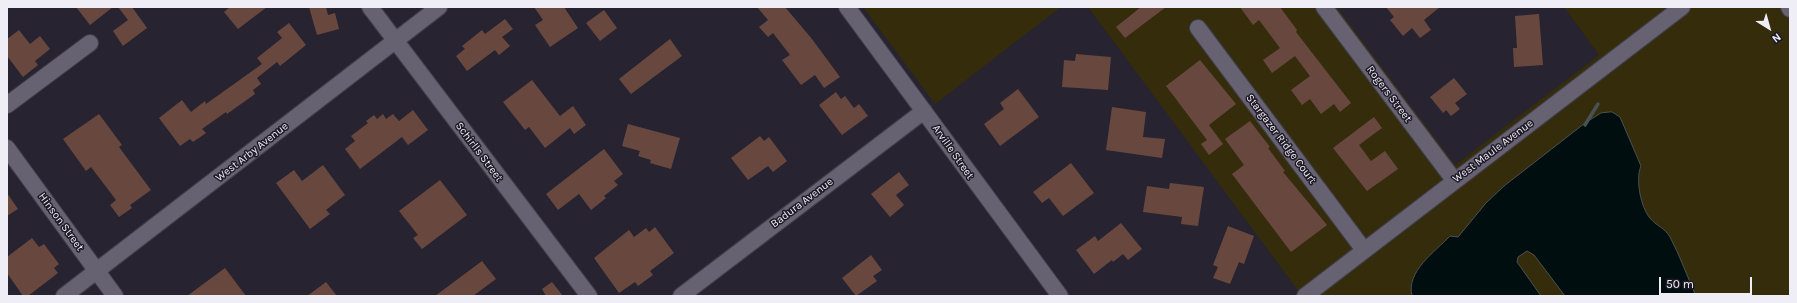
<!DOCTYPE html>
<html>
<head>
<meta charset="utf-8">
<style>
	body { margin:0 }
	#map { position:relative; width:1797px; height:303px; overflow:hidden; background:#272330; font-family:Karla,sans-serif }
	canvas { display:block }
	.frame { position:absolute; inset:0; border:8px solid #efedf6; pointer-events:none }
	.north { position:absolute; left:1749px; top:8px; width:40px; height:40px; -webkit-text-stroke:3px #1d1a26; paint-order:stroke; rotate:143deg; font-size:11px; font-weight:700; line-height:16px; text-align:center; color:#efedf6 }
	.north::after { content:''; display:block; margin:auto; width:14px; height:18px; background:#efedf6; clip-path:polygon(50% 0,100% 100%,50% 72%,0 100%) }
	.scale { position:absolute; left:1659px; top:277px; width:93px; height:18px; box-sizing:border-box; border:2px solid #efedf6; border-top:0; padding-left:5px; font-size:12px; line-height:14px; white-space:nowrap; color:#efedf6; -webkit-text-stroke:3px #1d1a26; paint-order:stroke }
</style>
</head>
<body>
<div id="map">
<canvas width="1797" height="303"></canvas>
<div class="frame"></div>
<div class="north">N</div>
<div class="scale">50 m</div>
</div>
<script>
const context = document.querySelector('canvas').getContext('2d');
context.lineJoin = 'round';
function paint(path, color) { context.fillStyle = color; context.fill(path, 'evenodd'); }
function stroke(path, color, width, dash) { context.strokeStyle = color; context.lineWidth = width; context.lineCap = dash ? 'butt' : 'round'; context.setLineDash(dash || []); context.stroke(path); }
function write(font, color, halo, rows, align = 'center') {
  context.font = font + ' Karla,sans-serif'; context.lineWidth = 3; context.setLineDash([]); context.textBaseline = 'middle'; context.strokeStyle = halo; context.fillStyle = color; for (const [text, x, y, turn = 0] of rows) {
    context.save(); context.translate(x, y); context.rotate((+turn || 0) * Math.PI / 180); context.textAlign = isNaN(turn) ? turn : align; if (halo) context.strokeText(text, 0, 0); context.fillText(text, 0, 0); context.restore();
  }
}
paint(new Path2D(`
	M863 7H1061L935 104Z
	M1088 7H1337L1455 165 1599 55 1564 7H1790V296H1302Z`), '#352c0b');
const water = new Path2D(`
	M1612 112 1620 117 1641 166C1635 179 1641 208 1650 218 1656 226 1664 227 1670 237 1680 256 1687 276 1696 296H1565L1534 255 1527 251 1518 257 1517 262 1541 296H1412C1406 271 1435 252 1450 236L1458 237 1486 203 1504 186 1585 123 1601 113Z`);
paint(water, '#000e0f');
stroke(water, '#485154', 1);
stroke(new Path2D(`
	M1585 125 1598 104`), '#485154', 3.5);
paint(new Path2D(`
	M76 7H113L90 25Z
	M118 7H132L147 28 123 46 113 31 128 20Z
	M230 7H267L238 29 224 12Z
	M309 7H326L328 15 335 13 339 29 317 35Z
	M534 7H564L578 28 550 47 535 25 543 20Z
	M757 7H785L812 39 840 77 824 88 815 75 801 85 782 60 790 55 773 33 768 37 759 27 768 20Z
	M1141 7H1166L1125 38 1116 27Z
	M1240 7H1280L1297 30 1296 32 1351 103 1340 112 1334 104 1321 114 1310 99 1302 105 1291 90 1310 76 1295 56 1272 73 1263 60 1280 48 1259 20 1253 25Z
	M1386 7H1440L1424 20 1431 30 1420 38 1412 28 1403 36 1390 20 1394 17Z
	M604 10 617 28 600 41 586 23Z
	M1539 14 1543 65 1514 67 1513 48H1517L1515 16Z
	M505 19 513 29 502 37 510 46 499 55 495 50 467 71 456 56 465 49 462 46 482 30 485 34Z
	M289 23 306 45 280 66 277 62 257 78 261 84 253 90 255 94 227 114 226 112 202 129 206 133 193 142 190 139 180 146 159 118 182 100 191 112 205 101 206 104 262 64 257 58 282 38 277 32Z
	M19 30 30 44 40 36 50 49 35 61 38 65 23 77 7 56V39Z
	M670 39 682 56 631 94 619 79Z
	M1076 54 1111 57 1108 90 1062 87 1064 60 1075 61Z
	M1200 60 1236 104 1209 125 1223 144 1209 155 1201 144 1207 140 1166 86Z
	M1454 78 1467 94 1455 103 1460 109 1451 116 1446 110 1443 113 1430 97Z
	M532 80 560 116 573 106 586 125 574 134 570 128 545 148 529 127 525 130 503 102Z
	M1018 89 1039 117 1000 146 984 124 1004 109 1000 103Z
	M836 92 841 99 845 96 854 108 859 104 868 116 842 135 819 105Z
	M1112 107 1146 112 1143 137 1165 139 1162 158 1106 150Z
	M413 110 428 130 408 145 402 137 360 169 345 149 355 141 351 136 368 123 366 121 374 115 377 119 383 114 386 119 393 114 399 121Z
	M99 114 122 145 119 147 151 190 130 205 132 208 119 217 110 205 116 200 91 167 86 171 63 139Z
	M1374 117 1382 128 1359 145 1371 161 1385 151 1398 169 1367 191 1333 148Z
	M1250 121 1270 147 1268 148 1285 171 1283 172 1327 225 1291 252 1232 174 1244 165 1225 139Z
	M628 124 680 138 671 169 650 163 651 160 638 156 640 151 622 146Z
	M760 136 764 141 769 137 787 161 773 172 768 166 748 180 731 158Z
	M604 149 623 174 614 181 618 185 604 196 606 198 591 210 579 194 558 210 546 194Z
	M1071 163 1094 193 1063 216 1049 198 1042 203 1033 192Z
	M323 165 345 195 326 210 330 214 310 229 276 183 294 170 302 181Z
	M899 172 909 185 896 195 904 205 890 217 871 194Z
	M440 180 467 215 422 249 413 238 418 235 399 211Z
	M1170 183 1204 187 1198 226 1181 224 1182 217 1143 212 1147 186 1169 189Z
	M7 193 18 209 7 216Z
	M1121 223 1142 249 1128 260 1123 254 1113 262 1112 260 1094 274 1076 250 1095 236 1098 241Z
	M1228 226 1254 236 1244 264 1239 262 1230 284 1213 278 1218 267 1213 265Z
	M655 227 674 253 650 271 653 275 638 286 635 282 619 293 594 258 629 230 634 237 646 228 649 232Z
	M32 238 39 247 44 244 59 264 54 268 58 273 28 296H23L7 273V257Z
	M871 255 882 270 873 276 877 281 856 296 842 278Z
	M482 261 496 279 473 296H435Z
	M225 268 246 296H187Z
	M326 282 337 296H307Z
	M552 282 563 296H546L542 289Z`), '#68483e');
const minor = new Path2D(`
	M370 7 589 296
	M847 7 1060 296
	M1324 7 1454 180
	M1789 7 1790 9
	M1198 28 1364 250
	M7 105 90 43
	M7 148 115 296
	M64 296 439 7
	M681 296 924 111
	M1305 296 1682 7`);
stroke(minor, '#413e49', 18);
stroke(minor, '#666272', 16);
write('11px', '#efedf6', '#1d1a26', [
	["Rogers Street",1389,94,53],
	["Stargazer Ridge Court",1281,139,53],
	["West Maule Avenue",1493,151,-37],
	["West Arby Avenue",252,152,-38],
	["Schirlls Street",479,152,53],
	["Arville Street",953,152,55],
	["Badura Avenue",802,203,-37],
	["Hinson Street",61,222,54]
]);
</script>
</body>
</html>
